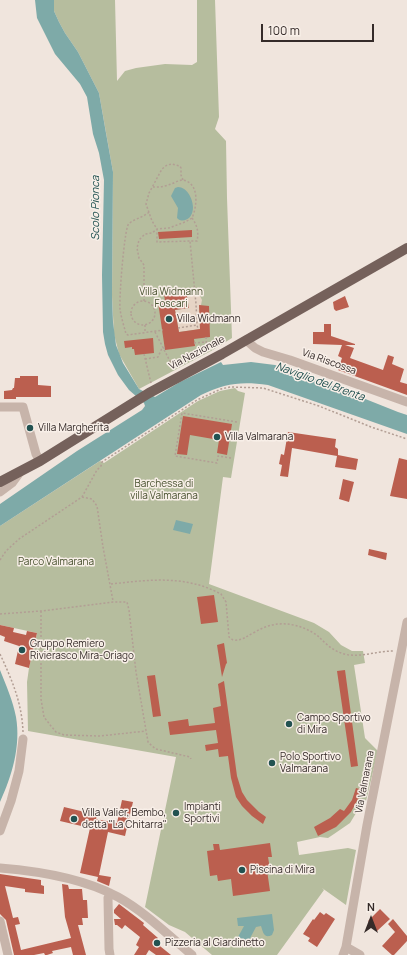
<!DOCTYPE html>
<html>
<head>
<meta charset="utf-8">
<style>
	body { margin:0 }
	#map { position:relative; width:407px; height:955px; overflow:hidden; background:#f0e5dd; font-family:Manrope,sans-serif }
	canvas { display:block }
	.north { position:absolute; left:351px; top:899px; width:40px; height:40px; -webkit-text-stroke:3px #f8efe8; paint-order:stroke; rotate:0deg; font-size:11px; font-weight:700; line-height:16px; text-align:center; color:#352b29 }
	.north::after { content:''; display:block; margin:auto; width:14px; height:18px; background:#352b29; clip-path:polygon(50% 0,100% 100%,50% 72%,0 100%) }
	.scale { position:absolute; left:261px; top:24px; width:113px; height:18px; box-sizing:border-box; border:2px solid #352b29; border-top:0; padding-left:5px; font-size:12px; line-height:14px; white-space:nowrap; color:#352b29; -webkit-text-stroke:3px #f8efe8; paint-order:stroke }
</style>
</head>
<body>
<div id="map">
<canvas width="407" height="955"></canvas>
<div class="north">N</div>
<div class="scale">100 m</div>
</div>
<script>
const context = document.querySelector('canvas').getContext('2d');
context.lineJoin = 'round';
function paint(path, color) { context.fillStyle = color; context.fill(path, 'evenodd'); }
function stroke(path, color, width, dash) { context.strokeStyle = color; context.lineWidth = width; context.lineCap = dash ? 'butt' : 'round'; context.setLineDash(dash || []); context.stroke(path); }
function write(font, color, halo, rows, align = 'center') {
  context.font = font + ' Manrope,sans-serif'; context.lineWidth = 3; context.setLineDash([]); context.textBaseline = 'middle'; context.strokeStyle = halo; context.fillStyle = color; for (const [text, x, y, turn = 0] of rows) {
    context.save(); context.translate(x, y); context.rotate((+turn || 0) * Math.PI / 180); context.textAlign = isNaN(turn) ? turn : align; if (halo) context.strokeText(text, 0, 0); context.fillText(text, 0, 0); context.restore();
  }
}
paint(new Path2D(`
	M54 0H115L117 81 125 71 136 68 165 64 192 65 197 62V0H215L219 117 215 129 226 141 227 198 232 338 211 351 139 389 119 354 114 334 112 296 113 172 99 93 78 52 65 33 59 22 54 11Z
	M235 388 238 391 245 393 231 478 223 477 209 584 314 623 329 632 341 645 352 651H363L365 663 354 665 365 738 378 751 366 801 364 800 350 823 334 834 328 838 320 837 297 842 299 855 348 848 356 850 346 905 322 888 324 890 277 955H212L185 932 169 925 145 907 176 757 28 731 27 682 29 668 37 633 0 625V526L100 461 104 463 198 401 220 391Z`), '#b6bd9e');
paint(new Path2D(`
	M198 292 202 300 201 305 199 306 200 329 179 332 175 310 189 308 187 294Z`), '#e6d4c5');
paint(new Path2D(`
	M35 0H54V11L59 22 65 33 78 52 99 93 106 133 113 172 112 296 113 322 116 345 123 363 139 389 155 397 180 382 221 362 223 365 251 362 275 365 300 373 398 412 407 415V434L268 385C242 381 225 383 201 395L0 526V504L77 451 142 410 145 406 144 403 129 390 118 375 108 355 105 344 103 332 102 275 104 180 99 153 93 134 87 97 80 84 55 54 37 18Z
	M178 187C187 187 193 199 193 207 193 211 192 214 190 217 186 221 181 222 177 218L178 208 171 196 175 188Z
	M176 520 193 524 190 534 173 530Z
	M0 670C6 685 13 701 16 717 21 746 12 776 0 802Z
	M272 914 274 930 272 935C264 939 263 932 261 926L256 927 248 942 238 937 244 926H238L237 918Z`), '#7eaaa8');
paint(new Path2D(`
	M192 230V237L159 239 158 232Z
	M186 291 189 308 175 310 179 332 200 329 199 305 209 306 210 337 194 339 195 346 165 350 158 302 165 301 164 294Z
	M345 296 349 307 336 311 334 309 333 302Z
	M324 324H331V336L355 344V345H345L354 348 350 358 383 370 388 355 394 357 392 364 404 369 400 382 407 384V395L338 370 342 358 338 356 342 345 313 344V332H324Z
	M153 338 154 353 135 355 134 349H132V347L125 348 124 341Z
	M20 376H38V385L51 386V397H16V399H4V391L12 390 13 388H14L15 378H20Z
	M183 416 232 424 227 455 217 453 219 440 190 435 187 455 177 454Z
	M288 432 336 439 335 447 338 449V455L358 459 356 470 335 467 337 456 292 448 288 477 280 476 282 465 279 464 281 454 284 455Z
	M399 458 407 460V499L390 496Z
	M343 479 354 482 349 502 339 499Z
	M369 549 387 553 386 560 368 555Z
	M214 595 218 622 201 624 197 597Z
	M0 625 14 628 13 632 26 635 27 631 37 633 29 668 15 664 19 646 4 641 5 637 0 635Z
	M224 643 227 663 226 664 222 677 217 645Z
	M345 670 358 766 351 767 337 671Z
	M155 675 161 716 153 717 147 676Z
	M224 681 237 776 242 792 247 800 259 812 266 817 263 824 252 816 242 806 236 797 231 778 228 756 219 757 218 749 206 751 205 745 218 743 216 730 170 735 168 722 188 719 189 726 215 723 213 708 221 706 218 684Z
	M356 788 363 790 351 812 336 827 318 836 314 827 330 818 340 809 344 811 352 800Z
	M122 800 133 802 125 836 108 832 99 875 111 877 109 886 97 881 98 877 80 873 90 828 60 821 64 807 89 813V814L97 816 96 819 117 823Z
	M270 843 272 857H268L270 869 267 870 270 891 233 896 231 879 218 881 217 875 210 876 207 851 214 850 213 844H219L220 850Z
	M0 874 41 880V885L44 886V894L25 892V889L5 886 13 918 18 917 20 924 15 925 21 950 71 938 65 917 62 884 68 885 69 889H82L83 900H87L88 918H82L83 925H78L86 955H73L71 947 52 951 53 953 47 955H45L44 953 34 955H14L6 920 0 914Z
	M119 904 144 923 143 925 158 938 155 942 171 955H156L149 950 146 955H134L139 947 136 945 140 937 125 925 122 929 117 925H115L114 919H121L114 913V910Z
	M380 909 390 919 377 931 368 921Z
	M320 912 324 915 326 913 335 919 317 947 308 941 310 938 303 934 313 919 314 920Z
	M393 919 407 936V941L394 955H392L382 946 395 932 388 924Z`), '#bb5f4f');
stroke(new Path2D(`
	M183 180 181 175V168L180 166 172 164 167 165 162 169 149 193 146 204 152 221 157 229V242L190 241
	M149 212C143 218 132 219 128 225 124 234 119 298 120 309 121 317 124 326 126 334L128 335 163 330
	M192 218C197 225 199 232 197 241H190L196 304 197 325
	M144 301V265L139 258 137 248 139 240 145 234 152 233 157 229 169 228 185 222 192 218C197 207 200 183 183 180 178 180 173 184 168 185 163 187 158 187 153 187
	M131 313a12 12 0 1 1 24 0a12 12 0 1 1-24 0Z
	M145 325V333
	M178 328 197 325 198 329
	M155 332 174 369
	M206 337 207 353
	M194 343 206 342
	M144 354 151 383
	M145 359 158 357 162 348H165
	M231 458 218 456 217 463 175 456 182 413 237 422
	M82 497 92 499 97 506 103 547 113 601
	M0 560 6 551 19 539 82 497 97 470 101 466 102 462 197 400 221 389 230 387 263 388 319 406 371 427 407 439
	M111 584C139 581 167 577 195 584 204 586 213 590 221 594L226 602 229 637 233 640C242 641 247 636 255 632 265 626 276 623 287 624 298 625 311 630 319 637 325 643 332 650 341 653 357 659 376 651 393 651
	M41 611V699L44 717 51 726 56 732 64 735 100 736 146 731
	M0 614 41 611 113 602H127L129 610 136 672 148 742 152 746 156 749 190 757 191 759
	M0 654C12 680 22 703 23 732`), '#b29e94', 1.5, [2, 2]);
stroke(new Path2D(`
	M246 340 255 348 263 352 290 360 407 402
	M0 407H23L36 454 40 461
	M0 492 12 483 20 472
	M0 831 11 801 19 771 23 739
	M0 868C37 871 85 879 118 897 145 912 168 935 192 955
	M110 893 108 898 109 949 110 955
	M0 921 8 955
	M346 947 360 955
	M343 955 346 947 367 825 407 622`), '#c7b4aa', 9);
stroke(new Path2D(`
	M0 482 40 461 149 393 222 354 407 248`), '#75615b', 10);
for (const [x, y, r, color] of [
	[169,319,4,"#225251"],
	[30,428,4,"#225251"],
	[217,437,4,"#225251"],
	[22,650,4,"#225251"],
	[289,724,4,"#225251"],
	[272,763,4,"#225251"],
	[176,813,4,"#225251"],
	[74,819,4,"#225251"],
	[242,870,4,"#225251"],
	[157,943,4,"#225251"]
]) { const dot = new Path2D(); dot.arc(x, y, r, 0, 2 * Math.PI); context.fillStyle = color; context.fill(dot); stroke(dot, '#f8efe8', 1.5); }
write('10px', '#48512f', '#f8efe8', [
	["Villa Widmann",171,292],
	["Foscari",171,304],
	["Barchessa di",164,484],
	["villa Valmarana",164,496],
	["Parco Valmarana",56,562]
]);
write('10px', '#352b29', '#f8efe8', [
	["Villa Widmann",177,319],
	["Villa Margherita",38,428],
	["Villa Valmarana",225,437],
	["Gruppo Remiero",30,644],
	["Rivierasco Mira-Oriago",30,656],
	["Campo Sportivo",297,718],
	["di Mira",297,730],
	["Polo Sportivo",280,757],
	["Valmarana",280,769],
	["Impianti",184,807],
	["Sportivi",184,819],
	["Villa Valier, Bembo,",82,813],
	["detta \"La Chitarra\"",82,825],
	["Piscina di Mira",250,870],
	["Pizzeria al Giardinetto",165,943]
], 'left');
write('10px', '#352b29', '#f8efe8', [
	["Via Nazionale",197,353,-28],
	["Via Riscossa",329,362,20],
	["Via Valmarana",365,782,-79]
]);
write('italic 11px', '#225251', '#f8efe8', [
	["Scolo Pionca",96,208,-90],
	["Naviglio del Brenta",320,382,20]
]);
</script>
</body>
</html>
